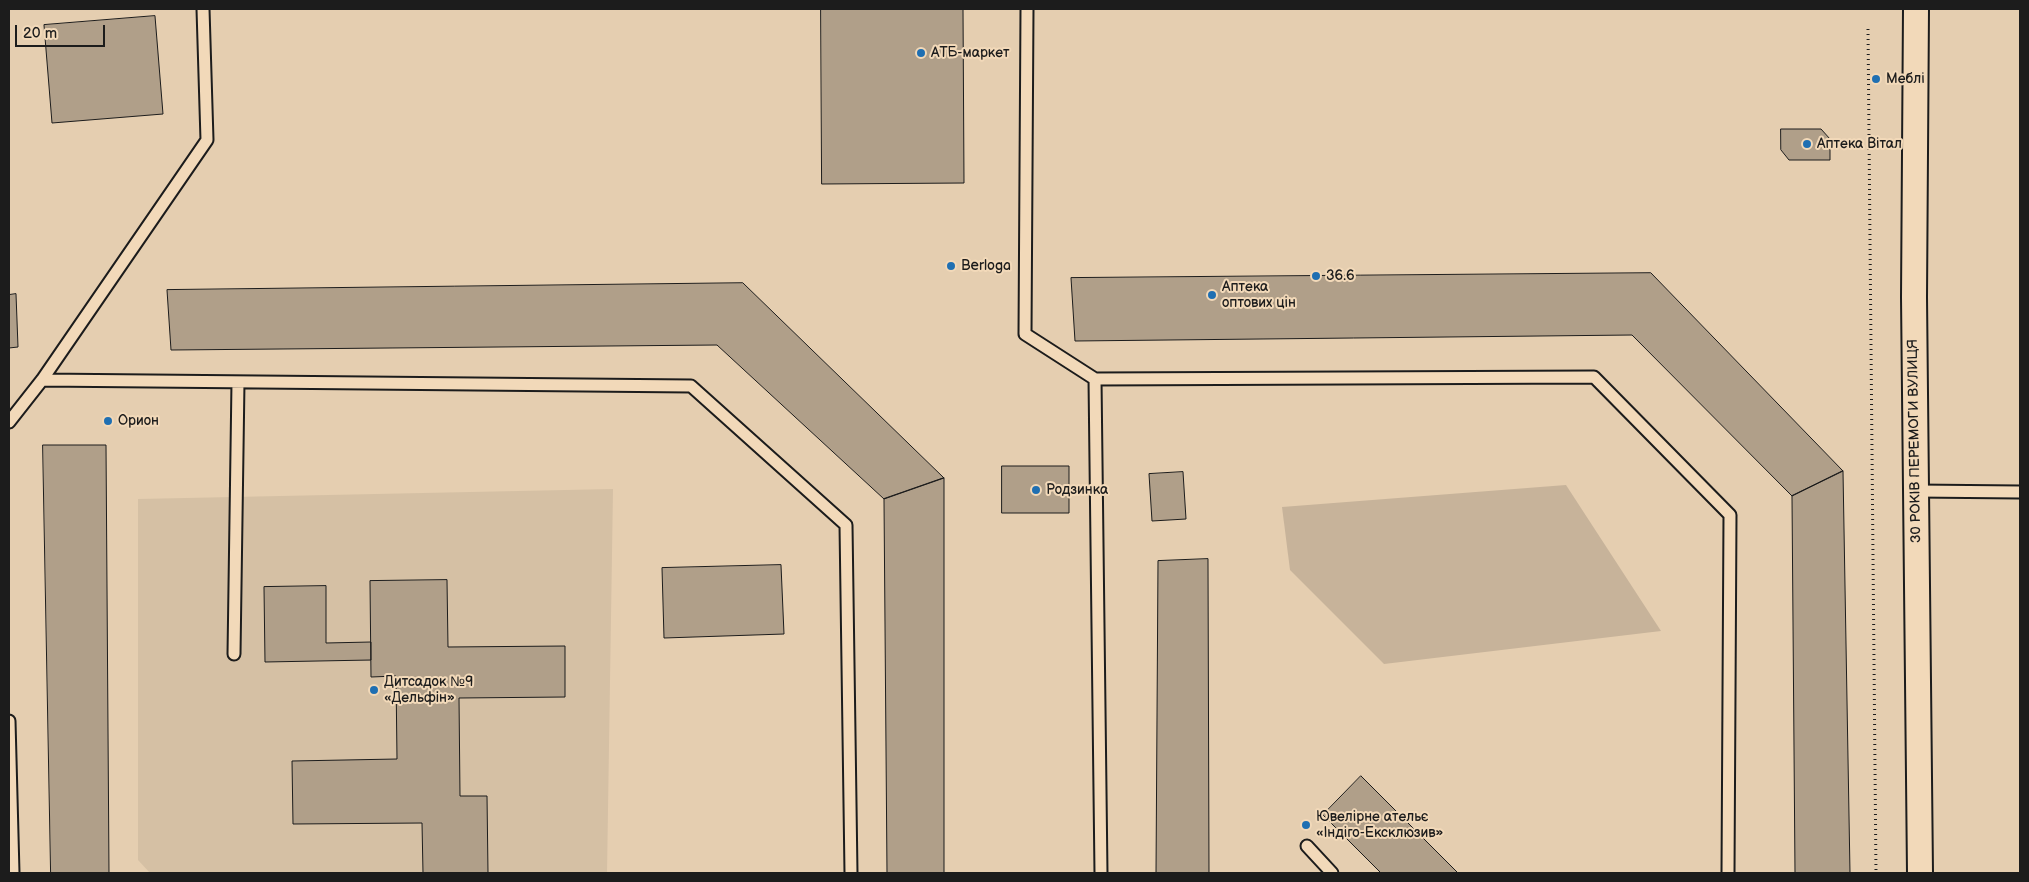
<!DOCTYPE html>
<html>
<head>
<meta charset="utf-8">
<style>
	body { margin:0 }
	#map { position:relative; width:2029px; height:882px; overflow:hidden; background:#e5ceb0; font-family:"Balsamiq Sans",sans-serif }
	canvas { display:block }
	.frame { position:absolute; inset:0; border:10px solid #1c1c1c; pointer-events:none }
	.scale { position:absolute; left:15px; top:25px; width:90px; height:22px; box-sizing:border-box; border:2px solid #1c1c1c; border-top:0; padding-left:6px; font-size:15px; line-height:18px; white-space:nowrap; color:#1c1c1c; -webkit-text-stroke:4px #f2d9b9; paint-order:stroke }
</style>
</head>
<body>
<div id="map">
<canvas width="2029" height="882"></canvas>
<div class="frame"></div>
<div class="scale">20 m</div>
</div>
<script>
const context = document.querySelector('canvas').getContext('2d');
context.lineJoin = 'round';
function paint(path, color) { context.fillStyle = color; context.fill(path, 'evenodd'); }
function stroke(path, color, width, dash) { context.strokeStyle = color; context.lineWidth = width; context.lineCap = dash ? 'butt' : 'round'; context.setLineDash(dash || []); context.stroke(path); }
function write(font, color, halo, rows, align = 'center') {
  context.font = font + ' "Balsamiq Sans",sans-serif'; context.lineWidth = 4; context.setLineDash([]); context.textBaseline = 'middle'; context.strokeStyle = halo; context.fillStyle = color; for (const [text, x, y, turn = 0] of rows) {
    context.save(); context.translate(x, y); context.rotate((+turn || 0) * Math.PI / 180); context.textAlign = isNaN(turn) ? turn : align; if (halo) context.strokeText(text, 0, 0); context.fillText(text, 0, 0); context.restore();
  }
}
paint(new Path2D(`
	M613 489 607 873H150L138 860V499Z`), '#d5c0a4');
paint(new Path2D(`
	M1566 485 1661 631 1384 664 1290 570 1282 507Z`), '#c7b39a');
const building = new Path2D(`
	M821 9H963L964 183 822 184Z
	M155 16 163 114 52 123 44 25Z
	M1781 129H1821L1830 139V160H1789L1781 150Z
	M1651 273 1843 471 1792 496 1632 335 1075 341 1071 278Z
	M743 283 944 478 884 499 717 345 171 350 167 290Z
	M16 294 18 347 9 348V295Z
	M43 445H106L109 873H51Z
	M1002 466H1069V513H1002Z
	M1843 471 1850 873H1795L1792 496Z
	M1183 472 1186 519 1152 521 1149 474Z
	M944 478V873H887L884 499Z
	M1208 559 1209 873H1156L1158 561Z
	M781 565 784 634 664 638 662 568Z
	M447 580 448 647 565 646V697L459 698 460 796H487L488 873H423L422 823 293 824 292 761 397 759 396 676 371 677 370 581Z
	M326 586V643L371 642V660L265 662 264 587Z
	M1361 776 1458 873H1381L1323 815Z`);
paint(building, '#b09f89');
stroke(building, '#1c1c1c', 1);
const lane = new Path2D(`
	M1027 9 1025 334 1095 379 1101 873
	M1095 379 1594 377 1730 515 1728 873
	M42 380 691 386 846 525 851 873
	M9 422 42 380 207 140 203 9
	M1916 491 2020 492
	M234 654 238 382
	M9 721 13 873
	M1307 846 1332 873`);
const street = new Path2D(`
	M1916 9 1914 297 1920 873`);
stroke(lane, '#1c1c1c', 15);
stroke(street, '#1c1c1c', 28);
stroke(new Path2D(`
	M1868 29 1876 873`), '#1c1c1c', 3, [1, 4]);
stroke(lane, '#f2d9b9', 11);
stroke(street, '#f2d9b9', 24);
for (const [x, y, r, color] of [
	[921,53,5,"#1f6fb2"],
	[1876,79,5,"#1f6fb2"],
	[1807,144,5,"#1f6fb2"],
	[951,266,5,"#1f6fb2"],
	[1316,276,5,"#1f6fb2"],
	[1212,295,5,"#1f6fb2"],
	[108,421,5,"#1f6fb2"],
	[1036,490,5,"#1f6fb2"],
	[374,690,5,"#1f6fb2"],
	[1306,825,5,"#1f6fb2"]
]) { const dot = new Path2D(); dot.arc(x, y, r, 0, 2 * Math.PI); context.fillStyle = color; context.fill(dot); stroke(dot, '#f2d9b9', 2); }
write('14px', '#1c1c1c', '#f2d9b9', [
	["АТБ-маркет",931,53],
	["Меблі",1886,79],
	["Аптека Вітал",1817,144],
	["Berloga",961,266],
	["36.6",1326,276],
	["Аптека",1222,287],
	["оптових цін",1222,303],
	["Орион",118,421],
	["Родзинка",1046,490],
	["Дитсадок №9",384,682],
	["«Дельфiн»",384,698],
	["Ювелірне ательє",1316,817],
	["«Індіго-Ексклюзив»",1316,833]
], 'left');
write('14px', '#1c1c1c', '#f2d9b9', [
	["30 РОКІВ ПЕРЕМОГИ ВУЛИЦЯ",1915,441,-91]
]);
</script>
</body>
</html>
